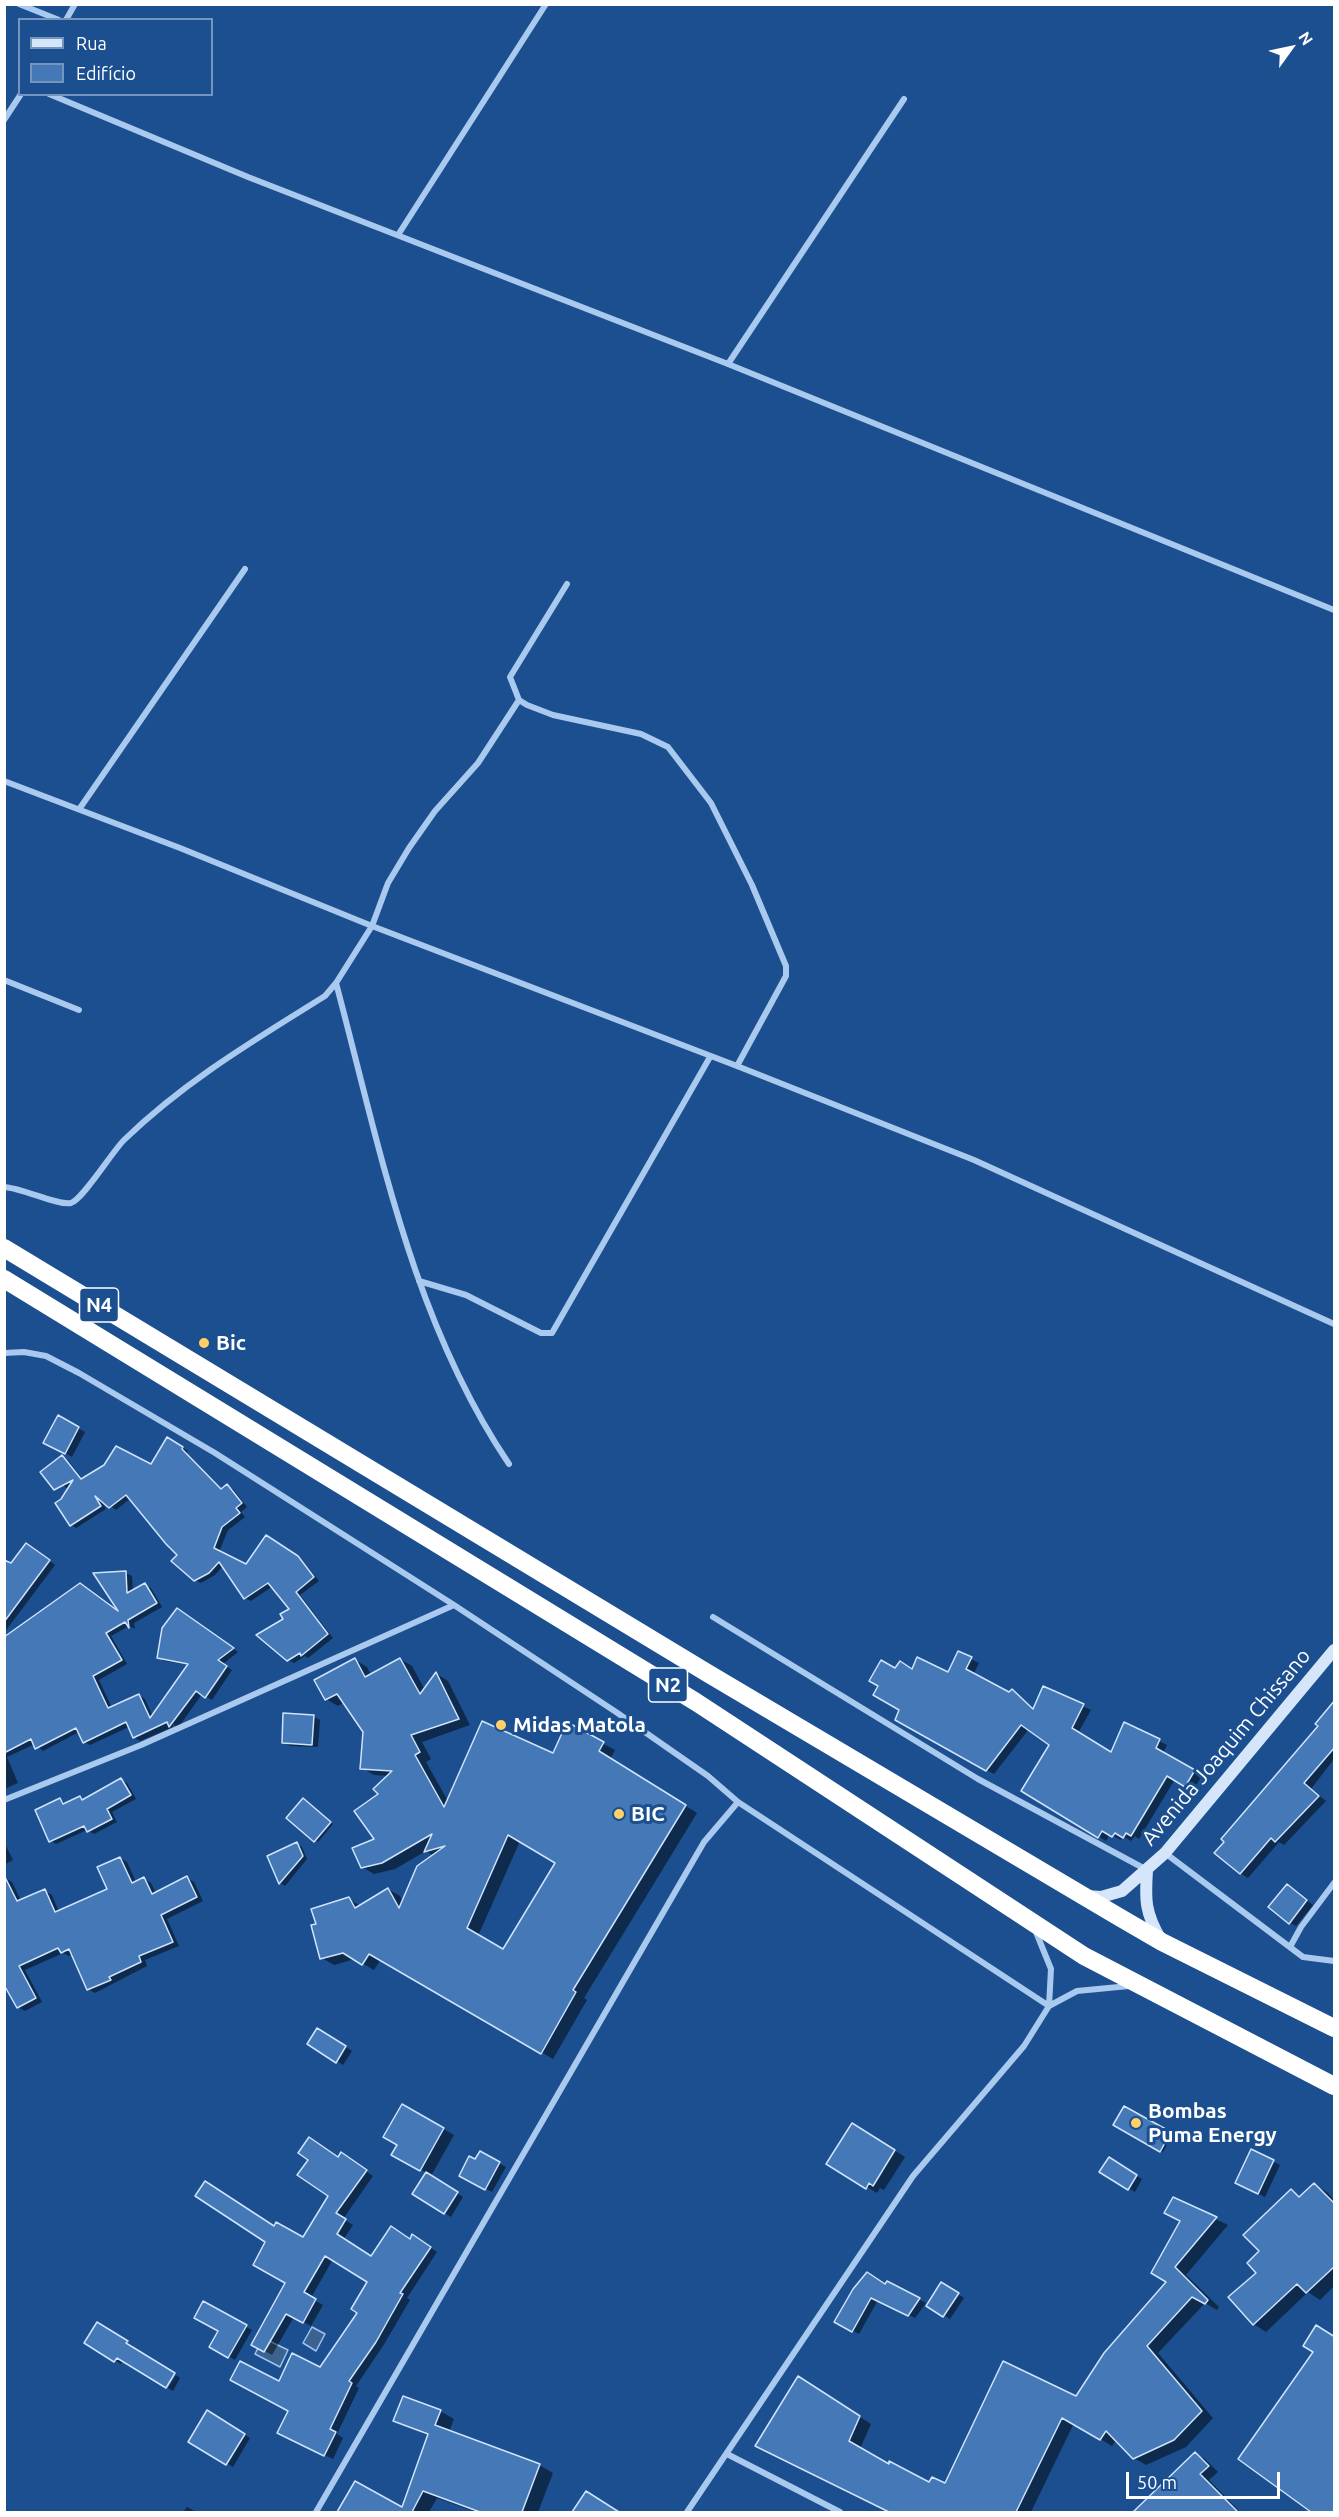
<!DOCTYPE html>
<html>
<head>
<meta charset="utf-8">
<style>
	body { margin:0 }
	#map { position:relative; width:1339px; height:2517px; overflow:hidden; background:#1b4f8f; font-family:Ubuntu,sans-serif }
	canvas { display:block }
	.frame { position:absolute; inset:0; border:6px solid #fff; pointer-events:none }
	.legend { position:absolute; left:18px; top:18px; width:195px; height:78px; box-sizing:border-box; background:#1b4f8f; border:2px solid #7695bc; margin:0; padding:8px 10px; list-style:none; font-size:18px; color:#fff }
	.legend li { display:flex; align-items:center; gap:12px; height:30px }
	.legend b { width:30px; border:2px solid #7695bc }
	.north { position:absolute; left:1261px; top:18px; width:60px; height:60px; -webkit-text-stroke:4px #1b4f8f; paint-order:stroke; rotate:57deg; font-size:16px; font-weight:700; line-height:24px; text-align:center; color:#fff }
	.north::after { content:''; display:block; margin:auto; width:21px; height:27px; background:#fff; clip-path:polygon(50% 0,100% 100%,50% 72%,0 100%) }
	.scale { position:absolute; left:1126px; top:2472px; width:154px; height:27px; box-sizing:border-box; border:3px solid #fff; border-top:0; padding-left:8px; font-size:18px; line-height:21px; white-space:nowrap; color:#fff; -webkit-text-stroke:4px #1b4f8f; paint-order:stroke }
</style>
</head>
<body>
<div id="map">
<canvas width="1339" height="2517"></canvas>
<div class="frame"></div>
<ul class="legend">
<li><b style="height:8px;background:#d6e6fa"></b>Rua</li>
<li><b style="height:16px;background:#4478b7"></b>Edifício</li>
</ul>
<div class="north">N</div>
<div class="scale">50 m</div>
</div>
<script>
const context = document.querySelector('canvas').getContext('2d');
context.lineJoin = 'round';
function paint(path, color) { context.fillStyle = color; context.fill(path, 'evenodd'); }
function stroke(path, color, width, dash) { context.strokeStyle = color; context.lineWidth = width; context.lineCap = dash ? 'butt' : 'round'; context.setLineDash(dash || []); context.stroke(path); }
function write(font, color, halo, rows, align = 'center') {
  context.font = font + ' Ubuntu,sans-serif'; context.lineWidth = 6; context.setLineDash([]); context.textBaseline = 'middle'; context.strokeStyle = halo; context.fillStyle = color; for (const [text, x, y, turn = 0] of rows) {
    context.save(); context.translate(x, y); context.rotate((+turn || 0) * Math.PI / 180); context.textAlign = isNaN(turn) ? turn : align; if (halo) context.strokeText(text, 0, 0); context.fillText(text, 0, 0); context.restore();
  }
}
const water = new Path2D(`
	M312 2327 325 2334 316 2351 303 2343Z
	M263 2338 288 2350 280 2367 255 2354Z`);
paint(water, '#3c6290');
stroke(water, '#9cc4f0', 1.5);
paint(new Path2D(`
	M58 1417 85 1432 72 1457 45 1442Z
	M174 1442 188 1451 187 1453 222 1490 227 1486 233 1489 247 1507 241 1512 245 1517 228 1530 219 1552 247 1566 272 1540 303 1561 319 1581 300 1595 333 1638 308 1658 305 1656 294 1663 288 1660 285 1619 291 1609 273 1586 251 1601 245 1598 223 1566 215 1575 201 1583 195 1580 179 1554 131 1498 116 1510 99 1498 106 1509 76 1528 71 1525 68 1489 62 1485V1456L68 1460 83 1480 152 1466Z
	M33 1548 55 1565 4 1633V1575Z
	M126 1573 132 1576 133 1592 145 1585 151 1588 162 1607 134 1623 135 1629 129 1626 111 1636 127 1664 99 1680 112 1708 139 1695 145 1699 153 1717 189 1665 164 1661 158 1657 183 1613 238 1652 223 1664 232 1670 212 1700 202 1694 178 1728 173 1724V1727L140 1741 134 1737 129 1727 90 1745 84 1742 79 1732 43 1751 35 1744 7 1757 18 1783 4 1789V1639L122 1614Z
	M400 1659 412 1666 425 1690 437 1674 448 1681 470 1725 422 1742 431 1759 426 1762 448 1801 554 1755 567 1724 615 1750 610 1759 697 1813 584 1998 587 2000 553 2059 381 1959 374 1970 355 1959 334 1965 322 1958 318 1925 348 1899 361 1906 388 1889 400 1896 403 1902 434 1856 426 1851 395 1869 374 1874 362 1867 376 1839 380 1794 389 1776 374 1775 362 1768 364 1731 345 1702 338 1706 326 1699 355 1660 367 1667 371 1675ZM520 1841 557 1863 503 1951 478 1936Z
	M971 1659 979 1663 973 1675 1009 1694 1012 1691 1034 1709 1044 1688 1091 1710 1078 1733 1112 1754 1125 1724 1167 1745 1163 1753 1202 1776 1193 1790 1175 1779 1139 1839 1135 1836 1131 1841 1123 1836 1121 1840 1110 1834 1106 1841 1023 1791 1051 1745 1029 1729 994 1774 896 1719 901 1709 896 1670 948 1674Z
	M1334 1703V1759L1311 1789 1326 1801 1284 1845 1279 1842 1248 1878 1240 1873Z
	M313 1716 320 1720 318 1747 290 1746 283 1742Z
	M121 1780 127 1783 136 1799 112 1812 117 1822 94 1834 87 1830 56 1844 51 1841 60 1800 66 1803 80 1798 84 1800Z
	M306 1801 333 1824 318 1842 288 1818Z
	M4 1842 13 1860 4 1865Z
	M297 1844 302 1847 307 1859 285 1886 280 1883Z
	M120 1858 127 1862 136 1882 144 1879 151 1883 156 1893 187 1878 194 1882 203 1901 167 1919 179 1946 145 1960 147 1966 95 1993 88 1989 73 1954 69 1956 63 1953 25 1970 42 2002 25 2011 18 2007 5 1878 12 1882 21 1901 45 1891 52 1895 59 1912 109 1890Z
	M1293 1890 1313 1905 1296 1926 1290 1923Z
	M324 2033 352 2051 343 2065 337 2061Z
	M403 2106 454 2135 431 2176 463 2197 451 2217 414 2194 427 2173 393 2154 399 2144Z
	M1124 2108 1173 2135 1163 2152 1115 2125Z
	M863 2130 905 2157 884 2190 880 2188 877 2193 828 2163Z
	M1252 2151 1280 2165 1265 2197 1243 2186Z
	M480 2153 506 2167 492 2192 461 2175 476 2161Z
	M338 2158 349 2159 373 2176 343 2219 353 2225 343 2240 372 2257 411 2240 421 2241 437 2252 407 2298 410 2300 383 2346 356 2386 359 2388 337 2434 343 2438 333 2459 287 2437 290 2411 279 2384 321 2369 359 2312 369 2281 333 2259 311 2298 323 2305 311 2326 294 2317 272 2355 253 2344 287 2282 275 2227 303 2239 330 2196Z
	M1109 2159 1142 2179 1135 2192 1101 2171Z
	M1314 2185 1327 2192 1334 2200V2286L1320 2300 1308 2292 1266 2332 1254 2324 1261 2251 1291 2191 1301 2197Z
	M1173 2199 1228 2225 1186 2275 1219 2307 1217 2310 1205 2303 1158 2353 1213 2418 1186 2447 1146 2465 1134 2458 1117 2439 1112 2446 1074 2423 1031 2512H890L769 2452 810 2385 871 2424 860 2449 889 2466 930 2484 946 2485 1076 2397 1168 2281 1182 2221Z
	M887 2283 926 2303 915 2318 878 2300 859 2334 836 2322Z
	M948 2287 964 2298 950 2319 928 2305Z
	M203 2303 252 2330 235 2360 211 2346 220 2331Z
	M97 2324 133 2346 121 2364 86 2343Z
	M176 2375 180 2378 173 2391 168 2388Z
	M440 2411 454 2419 449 2432 539 2465 553 2473 538 2512H476L437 2498 429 2512H339L355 2483 402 2509 429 2436 395 2420Z
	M207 2412 250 2438 233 2467 190 2441Z
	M1195 2454 1205 2459 1218 2472 1209 2480 1240 2512H1135Z
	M586 2493 600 2501 618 2512H574Z
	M187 2507 189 2508 196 2512H183Z`), '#0007');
const building = new Path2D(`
	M58 1415 79 1427 65 1454 43 1443Z
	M167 1437 183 1447 182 1449 221 1489 227 1484 242 1503 236 1508 240 1513 222 1527 214 1548 246 1564 266 1535 298 1556 314 1577 296 1592 328 1634 301 1656 300 1653 287 1661 256 1635 283 1619 280 1614 289 1609 268 1583 244 1599 219 1562 209 1573 194 1581 171 1561 177 1555 166 1544 126 1495 109 1508 95 1496 101 1506 70 1526 55 1503 61 1499 73 1480 54 1490 40 1472 62 1455 81 1479 104 1465 116 1446 151 1464Z
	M26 1543 50 1560 4 1622V1560L11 1563Z
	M126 1571 127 1593 145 1583 157 1603 128 1620 129 1628 125 1622 106 1633 122 1660 93 1676 108 1708 139 1694 150 1718 188 1664 157 1658 162 1628 177 1608 234 1648 218 1660 227 1666 205 1698 196 1691 169 1727 167 1722 133 1738 126 1722 83 1743 76 1728 35 1749 31 1739 4 1753V1637L80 1583 118 1611 93 1573Z
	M958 1651 972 1657 966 1669 1009 1692 1012 1689 1033 1709 1043 1686 1084 1704 1072 1728 1111 1752 1124 1722 1160 1739 1156 1748 1195 1770 1185 1787 1167 1776 1131 1836 1126 1833 1123 1838 1115 1833 1112 1837 1102 1831 1098 1838 1021 1791 1049 1745 1021 1725 986 1771 895 1720 899 1710 873 1695 878 1686 869 1681 881 1660 895 1668 900 1661 912 1669 917 1657 948 1672Z
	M355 1658 365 1677 400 1658 420 1694 436 1672 459 1719 411 1735 420 1752 415 1755 444 1807 482 1721 553 1753 567 1722 604 1742 599 1751 686 1805 573 1990 576 1992 541 2054 369 1954 362 1965 343 1953 320 1959 311 1925 316 1924 311 1909 349 1897 355 1908 388 1888 399 1908 417 1866 445 1846 424 1852 432 1834 382 1863 361 1868 352 1848 374 1839 354 1811 378 1794 373 1789 392 1771 360 1769 363 1732 337 1694 325 1700 314 1680ZM508 1835 555 1863 503 1949 467 1928Z
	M1335 1700V1747L1304 1783 1319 1796 1275 1842 1271 1838 1240 1874 1214 1853 1224 1842 1221 1839 1318 1726 1315 1724Z
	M283 1713 314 1715 312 1745 282 1743Z
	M121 1778 131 1795 107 1809 112 1819 87 1832 84 1826 49 1842 35 1810 60 1798 63 1804 80 1796 82 1800Z
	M303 1798 331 1822 314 1842 286 1818Z
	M297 1842 303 1856 279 1884 267 1856Z
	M120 1857 132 1883 144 1877 152 1894 187 1876 197 1897 161 1915 173 1942 139 1956 141 1962 109 1977 111 1980 87 1990 69 1949 61 1953 58 1948 19 1966 36 1998 17 2008 4 1985V1875L17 1901 45 1889 55 1912 107 1889 97 1867Z
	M1287 1884 1307 1900 1289 1924 1268 1907Z
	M317 2028 346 2046 336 2063 307 2044Z
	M402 2104 444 2128 420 2171 391 2155 397 2145 383 2137Z
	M1124 2106 1171 2132 1160 2152 1113 2125Z
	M852 2123 895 2150 873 2186 869 2183 866 2189 826 2164Z
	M309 2137 338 2157 341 2152 367 2170 336 2213 346 2219 337 2234 371 2256 391 2226 410 2239 412 2234 431 2247 400 2293 403 2294 376 2342 349 2381 352 2383 330 2429 336 2432 324 2456 277 2433 288 2411 230 2380 240 2361 279 2381 292 2353 320 2367 357 2313 351 2309 367 2282 325 2256 304 2292 316 2299 303 2323 286 2314 264 2352 251 2345 285 2283 253 2265 265 2242 195 2196 205 2181 274 2226 276 2222 303 2237 328 2196 297 2175 308 2160 298 2153Z
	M1251 2149 1274 2160 1258 2194 1235 2183Z
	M480 2151 500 2162 485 2190 459 2176 469 2156 475 2159Z
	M1109 2157 1137 2175 1128 2190 1099 2172Z
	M426 2172 458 2192 444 2214 412 2194Z
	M1314 2183 1335 2204V2266L1306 2293 1297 2284 1253 2325 1228 2297 1256 2273 1247 2263 1259 2251 1243 2235 1291 2189 1299 2197Z
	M1173 2197 1217 2217 1175 2267 1208 2300 1205 2304 1192 2297 1147 2346 1202 2411 1174 2440 1133 2459 1106 2431 1100 2440 1062 2418 1016 2512H889L755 2446 798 2376 860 2416 849 2441 889 2464V2461L929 2482 932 2477 945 2483 1003 2361 1076 2396 1104 2353 1166 2282 1151 2273 1180 2221 1164 2213Z
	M867 2272 885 2284 887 2281 920 2298 908 2316 871 2298 852 2332 834 2322 853 2289Z
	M941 2282 959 2293 943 2317 926 2306Z
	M203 2301 247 2325 228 2358 209 2347 218 2331 194 2318Z
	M97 2322 128 2341 126 2343 175 2373 166 2388 117 2358 114 2362 84 2343Z
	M1316 2325 1335 2337V2512H1311L1238 2459 1313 2352 1303 2346Z
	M403 2396 441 2410 435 2425 540 2464 522 2512H480L423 2491 412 2512H337L355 2481 402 2507 428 2434 393 2421Z
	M207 2410 245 2434 226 2465 188 2442Z
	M1195 2452 1209 2466 1200 2474 1238 2512H1133Z
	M586 2491 619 2512H572Z`);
paint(building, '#4478b7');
stroke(building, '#cfe3fa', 1.5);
stroke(new Path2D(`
	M19 4 59 20
	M66 20 75 4
	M49 94 248 177 728 364 1334 610
	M4 120 21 94
	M398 235 546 4
	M728 364 904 99
	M567 584 510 677 519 700 527 705 553 715 641 734 668 747 711 803 752 885 786 966V976L737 1066
	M4 781 180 848 372 926 737 1066 974 1160 1334 1324
	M80 808 245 569
	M4 980 79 1010
	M336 983C380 1148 412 1320 509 1464
	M4 1187C22 1188 59 1206 71 1203 83 1199 112 1152 124 1140 185 1081 253 1041 325 996L336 983 372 926 388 883 409 848 435 811 478 763 519 700
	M419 1281 466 1295 541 1333H552L710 1057
	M4 1353 24 1352 46 1356 79 1373 215 1453 454 1605 616 1712 708 1776 738 1802 1049 2006
	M713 1617 978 1779 1147 1870
	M4 1800 141 1745 454 1605
	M1165 1853 1303 1957 1334 1961
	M1036 1932 1051 1969 1049 2006
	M1290 1947 1301 1927 1334 1883
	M727 2454 840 2512
	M316 2512 704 1842 738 1802
	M687 2512 913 2176 1024 2046 1049 2006 1077 1991 1129 1986`), '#a9c9ee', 6);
stroke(new Path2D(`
	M1147 1870C1145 1900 1145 1913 1161 1940
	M1086 1896 1101 1897 1122 1891 1165 1853 1334 1650`), '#d6e6fa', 12);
stroke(new Path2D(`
	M4 1248 709 1674 1119 1917 1162 1942 1334 2028
	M4 1279 696 1702 1084 1956 1334 2086`), '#fff', 18);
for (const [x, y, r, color] of [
	[204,1343,6,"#ffd166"],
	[501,1725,6,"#ffd166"],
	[619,1814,6,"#ffd166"],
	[1136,2123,6,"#ffd166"]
]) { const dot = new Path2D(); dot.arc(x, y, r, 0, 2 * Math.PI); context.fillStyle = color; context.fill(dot); stroke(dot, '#1b4f8f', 2); }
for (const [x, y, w] of [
	[99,1305,39],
	[668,1685,39]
]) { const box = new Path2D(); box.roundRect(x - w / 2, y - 17, w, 34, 4.5); context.fillStyle = '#1b4f8f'; context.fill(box); stroke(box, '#fff', 1.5); }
write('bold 20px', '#fff', null, [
	["N4",99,1305],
	["N2",668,1685]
]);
write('bold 21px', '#fff', '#1b4f8f', [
	["Bic",216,1343],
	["Midas Matola",513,1725],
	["BIC",631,1814],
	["Bombas",1148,2111],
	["Puma Energy",1148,2135]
], 'left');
write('21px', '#fff', '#1b4f8f', [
	["Avenida Joaquim Chissano",1226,1747,-50]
]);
</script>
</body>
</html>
